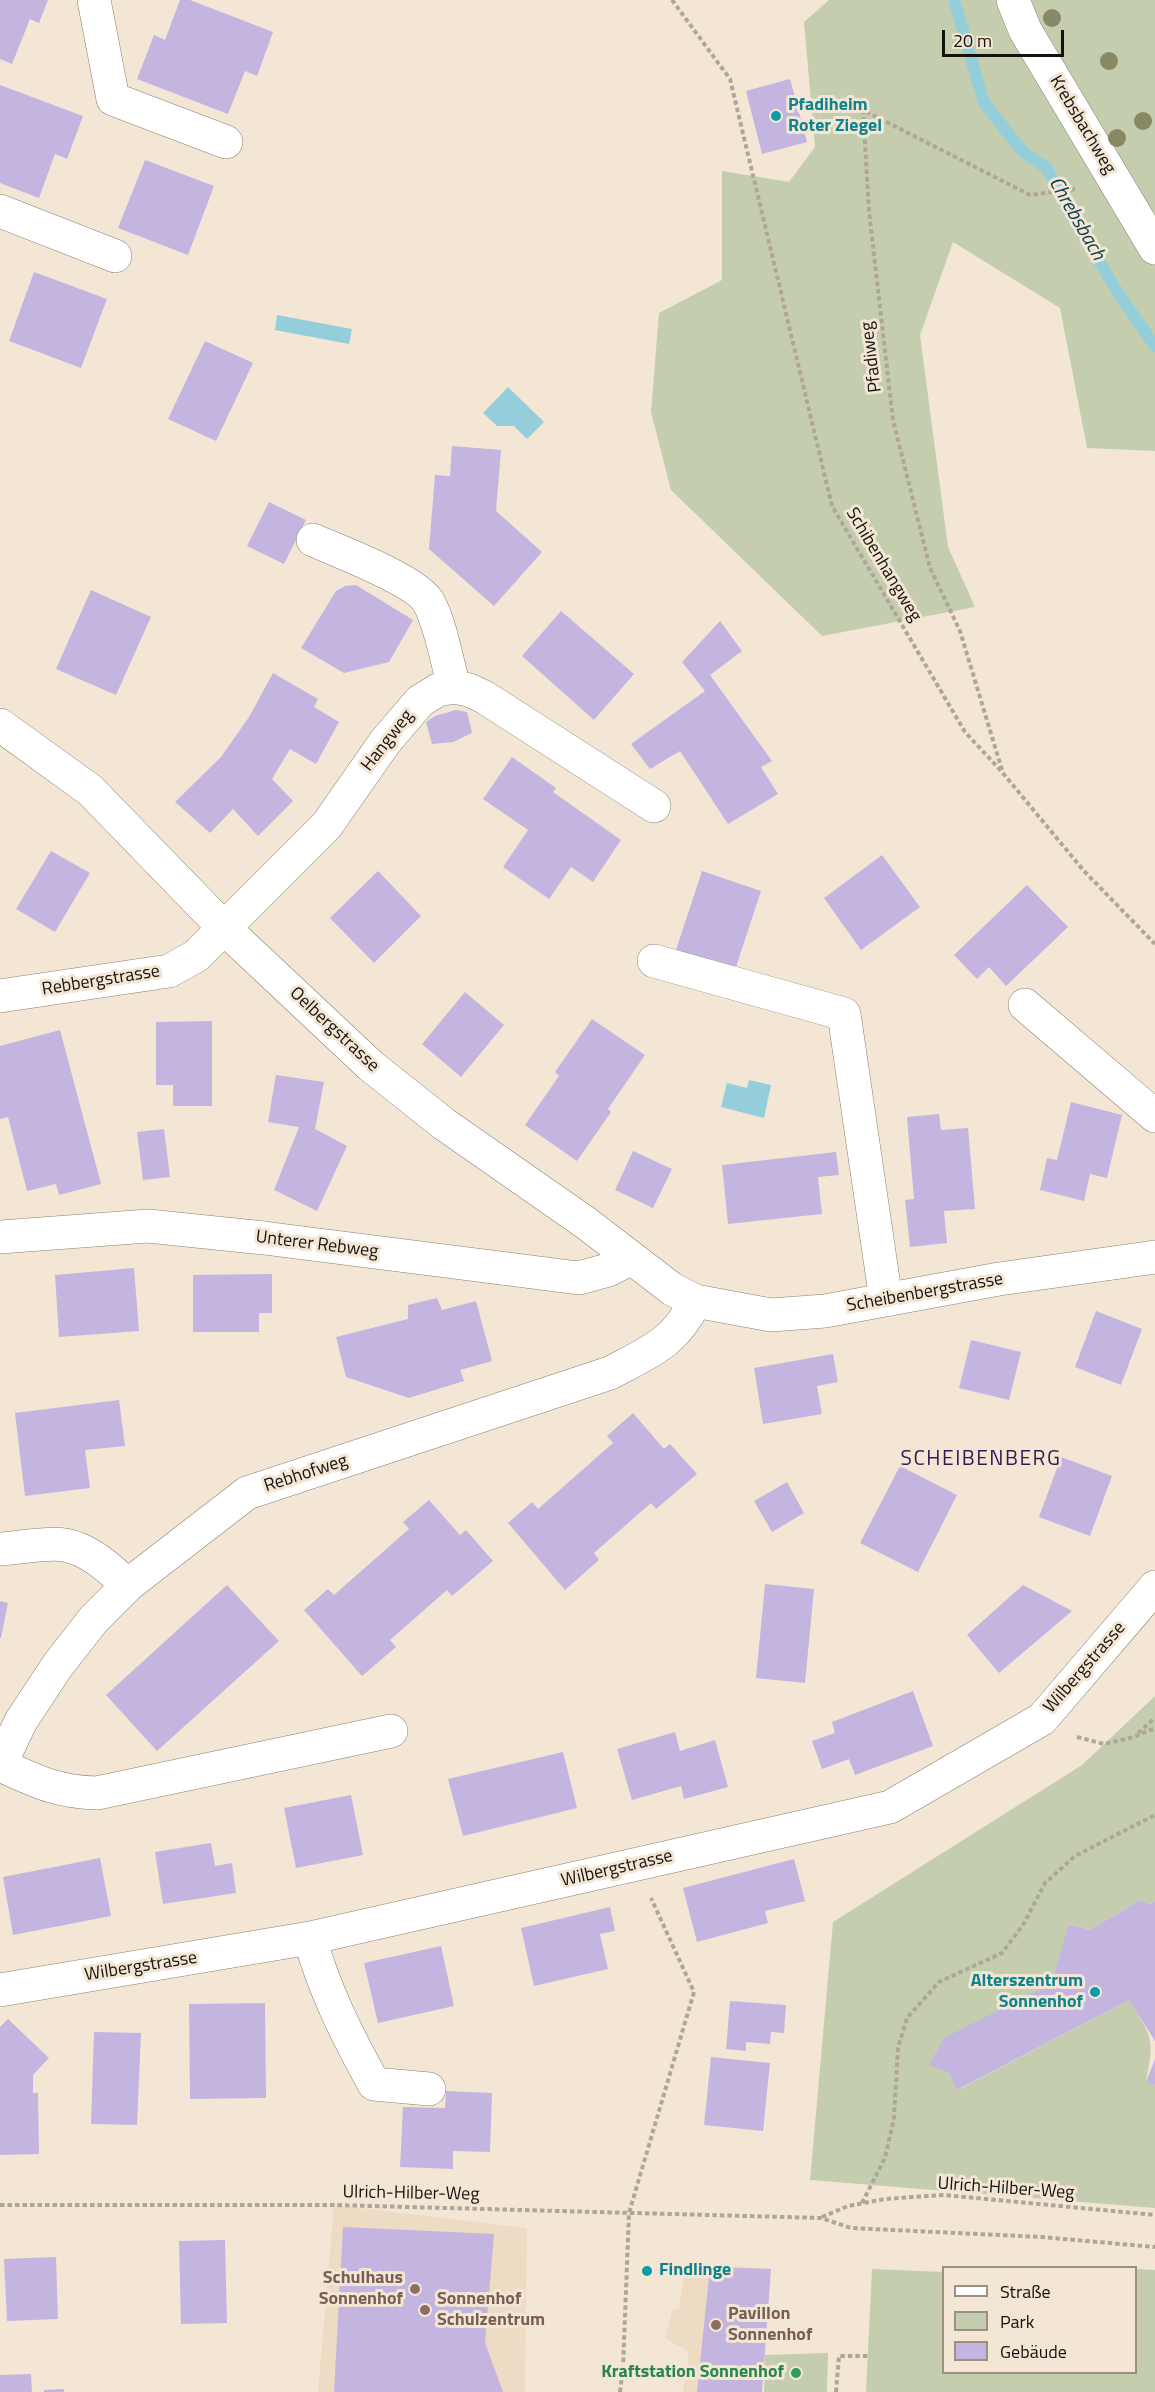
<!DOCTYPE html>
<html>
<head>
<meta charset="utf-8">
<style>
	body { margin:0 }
	#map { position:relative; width:1155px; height:2392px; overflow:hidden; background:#f3e6d5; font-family:"Titillium Web",sans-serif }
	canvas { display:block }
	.legend { position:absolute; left:942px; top:2266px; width:195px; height:108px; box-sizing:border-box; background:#f3e6d5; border:2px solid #9a9184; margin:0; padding:8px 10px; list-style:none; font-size:18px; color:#15110b }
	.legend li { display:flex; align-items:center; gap:12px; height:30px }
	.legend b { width:30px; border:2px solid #9a9184 }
	.scale { position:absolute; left:942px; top:30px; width:122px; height:27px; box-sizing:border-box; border:3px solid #15110b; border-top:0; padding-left:8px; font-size:18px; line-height:21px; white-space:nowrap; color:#15110b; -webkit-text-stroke:4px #f3e6d5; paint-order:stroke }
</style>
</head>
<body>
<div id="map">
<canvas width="1155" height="2392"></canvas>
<ul class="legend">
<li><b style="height:8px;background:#fff"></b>Straße</li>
<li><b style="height:16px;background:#c4ceaf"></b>Park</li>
<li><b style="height:16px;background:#c4b5e0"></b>Gebäude</li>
</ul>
<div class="scale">20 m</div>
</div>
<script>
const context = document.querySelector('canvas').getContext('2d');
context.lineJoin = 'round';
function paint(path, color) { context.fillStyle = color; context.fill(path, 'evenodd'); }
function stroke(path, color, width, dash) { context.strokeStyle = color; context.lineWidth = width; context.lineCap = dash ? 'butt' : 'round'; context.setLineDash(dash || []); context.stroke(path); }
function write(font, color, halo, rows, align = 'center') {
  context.font = font + ' "Titillium Web",sans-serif'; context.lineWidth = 6; context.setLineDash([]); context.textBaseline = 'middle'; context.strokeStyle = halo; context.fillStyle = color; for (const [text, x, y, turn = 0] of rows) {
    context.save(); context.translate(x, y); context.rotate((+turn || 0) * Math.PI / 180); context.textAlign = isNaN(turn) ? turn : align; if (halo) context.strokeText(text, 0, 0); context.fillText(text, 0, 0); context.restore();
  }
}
paint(new Path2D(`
	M334 2205 527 2228 525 2392H318Z
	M686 2262 771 2269 755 2392H683L689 2352 665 2338 672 2311 679 2308Z`), '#eddbc4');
paint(new Path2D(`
	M829 0H1155V451L1087 448 1060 308 953 242 920 335 948 547 975 607 822 636 671 490 651 412 659 313 722 280V171L789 182 815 147 804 22Z
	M1155 1696V1901L1150 1904 1140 1900 1090 1930 1070 1924 1051 1984 930 2064 949 2073 958 2090 1129 2000C1152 2037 1155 2038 1146 2081L1155 2085V2208L810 2180 833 1922 1082 1765Z
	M872 2269 943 2272 944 2372H1136V2269L1155 2270V2392H866Z
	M828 2353 827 2392H764L765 2355Z`), '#c4ceaf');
paint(new Path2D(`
	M277 315 352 329 349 344 275 330Z
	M508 387 544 422 527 439 514 426H497L483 413Z
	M749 1080 771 1085 764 1118 721 1107 727 1083 747 1088Z`), '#94cedb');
stroke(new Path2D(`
	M954 0 984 103 1024 153 1047 168 1067 208 1120 296 1155 346`), '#94cedb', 12);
paint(new Path2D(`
	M0 0H48L39 23 30 19 12 64 0 59Z
	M180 0H190L273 32 257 76 245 71 228 114 137 79 154 35 165 40Z
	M790 79 807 142 762 154 746 91Z
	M0 85 83 116 67 159 55 154 39 198 0 183Z
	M145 160 214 186 188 255 118 228Z
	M34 272 107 299 81 368 9 341Z
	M205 341 253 363 216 441 168 419Z
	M452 446 501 450 496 511 542 552 494 606 429 549 435 475 450 476Z
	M269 502 306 520 284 564 247 546Z
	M356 585 413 620 389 662 344 673 301 648 336 591 345 586Z
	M91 590 151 617 116 695 56 669Z
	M561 611 634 674 594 720 522 656Z
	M720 621 742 651 710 675 772 761 761 767 778 794 728 824 680 751 650 769 631 744 705 691 682 662Z
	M273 673 318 699 314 707 339 722 316 764 290 749 272 779 293 801 258 836 233 809 210 833 175 802 221 757 249 717Z
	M456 710 467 712 472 733 453 742 432 744 426 722 435 716Z
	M512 757 556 788 553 792 621 840 593 882 571 867 549 899 503 867 528 830 483 799Z
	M51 851 90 873 55 932 16 909Z
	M882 855 920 907 861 950 824 898Z
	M378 871 421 916 374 963 330 918Z
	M702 871 761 891 734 973 675 953Z
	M1027 885 1068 927 1006 986 989 967 977 979 954 955Z
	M465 992 504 1025 461 1077 422 1044Z
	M592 1019 645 1055 608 1109 611 1112 577 1161 525 1125 559 1076 555 1072Z
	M212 1021V1106H173V1085H156V1022Z
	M60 1030 101 1184 59 1195 56 1184 27 1191 8 1117 0 1119V1046Z
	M276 1075 324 1082 315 1129 347 1146 317 1211 274 1190 299 1127 268 1122Z
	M1071 1102 1122 1115 1107 1178 1090 1174 1084 1201 1040 1190 1047 1158 1057 1160Z
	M939 1114 941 1130 968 1128 975 1209 944 1211 947 1243 910 1247 905 1200 914 1199 907 1117Z
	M164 1129 170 1177 143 1180 137 1132Z
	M633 1151 672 1169 653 1208 615 1190Z
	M836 1152 839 1175 818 1177 822 1214 728 1224 722 1165Z
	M134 1268 139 1331 59 1337 55 1275Z
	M272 1274V1313H259V1332H193V1275Z
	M437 1298 442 1310 476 1301 492 1361 460 1370 464 1381 409 1398 346 1377 336 1337 408 1319V1305Z
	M1096 1311 1142 1329 1121 1385 1075 1367Z
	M971 1340 1021 1352 1009 1400 959 1388Z
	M833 1354 838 1382 817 1386 822 1414 763 1424 754 1368Z
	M119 1400 125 1446 85 1450 90 1488 25 1496 15 1413Z
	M633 1413 664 1449 670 1444 697 1474 656 1509 651 1503 594 1553 599 1560 565 1590 508 1523 532 1502 538 1509 613 1443 607 1436Z
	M1061 1457 1112 1476 1090 1536 1039 1517Z
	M900 1466 957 1495 918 1572 860 1543Z
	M787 1482 804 1513 772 1532 754 1501Z
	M429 1500 460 1535 466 1530 493 1561 452 1596 447 1590 390 1640 396 1647 362 1676 304 1610 328 1589 334 1595 409 1529 403 1522Z
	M765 1584 814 1589 805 1683 756 1678Z
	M227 1585 279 1641 157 1751 106 1695Z
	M1023 1585 1072 1611 999 1673 967 1635Z
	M0 1601 8 1603 1 1638H0Z
	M913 1691 933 1746 855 1775 849 1759 822 1769 812 1741 835 1733 832 1722Z
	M675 1732 680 1751 715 1740 728 1787 684 1799 681 1786 632 1800 617 1749Z
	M563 1752 577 1808 463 1836 448 1779Z
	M351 1795 363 1855 296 1868 284 1808Z
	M211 1843 215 1866 232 1863 236 1893 163 1904 155 1852Z
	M100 1858 111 1916 13 1935 3 1877Z
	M794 1859 805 1901 765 1911 768 1923 697 1942 683 1888Z
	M1140 1900 1150 1904 1155 1901V2041L1129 2000 957 2090 949 2073 929 2065 944 2038 1051 1984 1069 1924 1090 1930Z
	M610 1907 615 1931 600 1934 608 1969 534 1986 521 1928Z
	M441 1946 454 2006 378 2023 364 1963Z
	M730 2001 786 2005 784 2033 771 2032 770 2044 746 2042V2051L726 2049Z
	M265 2003 266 2098 190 2099 189 2004Z
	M8 2019 49 2058 33 2075V2093H38L39 2154 0 2155V2027Z
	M94 2032 141 2033 137 2125 91 2124Z
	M711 2057 770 2063 763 2131 704 2125Z
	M1155 2059V2085L1146 2082Z
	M446 2091 492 2093 490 2152 453 2151V2169L400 2167 403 2107 445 2108Z
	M343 2227 494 2234 485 2343 503 2392H334Z
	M225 2240 227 2323 181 2324 179 2241Z
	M56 2257 58 2319 7 2321 4 2259Z
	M710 2267 771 2269 762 2392H697Z
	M31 2374 32 2392H0V2375Z
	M64 2389V2392H44V2390Z`), '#c4b5e0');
const minor = new Path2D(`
	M94 0 113 99 226 142
	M1013 0 1025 30 1155 248
	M0 211 115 256
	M313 540C338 551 418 581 429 603 441 625 447 662 454 687
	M0 725 90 790 224 928 371 1066 444 1124 586 1223 672 1289 695 1301 771 1315 825 1311 999 1279 1155 1257
	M654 961 844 1014 886 1300
	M0 996 169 971 196 956 327 825 385 742 420 701 438 690 454 687 469 690 484 697 654 806
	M1025 1005 1155 1116
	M0 1237 148 1226 264 1238 579 1278 608 1270 630 1259
	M0 1549C19 1548 47 1542 65 1545 91 1550 109 1569 128 1585
	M0 1765 21 1721 58 1665 94 1619 128 1585 247 1493 610 1373C649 1352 676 1343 695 1301
	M0 1765C36 1781 56 1792 97 1793L391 1731
	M310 1938C324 1990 348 2037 374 2084L429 2089
	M0 1990 310 1938 890 1807 1042 1719 1155 1587`);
stroke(minor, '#8a7f70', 34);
stroke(new Path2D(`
	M672 0 730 79 832 506 965 732 1002 772 1084 871 1155 944
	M1002 770 960 631 930 568 893 420 869 211 863 110 1030 195 1076 189
	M1138 1733 1155 1718
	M1077 1737 1104 1744 1134 1737 1155 1728
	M862 2203 885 2158 894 2118 898 2048 907 2018 939 1982 1002 1953 1023 1925 1045 1883 1075 1856 1155 1815
	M0 2205H334L821 2218 851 2228 1041 2237 1155 2247
	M822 2217 848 2206 885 2199 944 2195 1155 2215
	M620 2392 623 2368 629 2213 694 1992 651 1898
	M836 2392 839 2356H868`), '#b0a698', 4, [4.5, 3]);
stroke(minor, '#fff', 33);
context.fillStyle = '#888864';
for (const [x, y] of [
	[1052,18],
	[1109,61],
	[1143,121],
	[1117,138]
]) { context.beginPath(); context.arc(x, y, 9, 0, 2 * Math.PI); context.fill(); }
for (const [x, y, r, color] of [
	[776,116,6,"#0f9aa8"],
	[1095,1992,6,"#0f9aa8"],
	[647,2271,6,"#0f9aa8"],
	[415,2289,6,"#8d6e63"],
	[425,2310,6,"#8d6e63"],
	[716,2325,6,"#8d6e63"],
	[796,2373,6,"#2e9e5b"]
]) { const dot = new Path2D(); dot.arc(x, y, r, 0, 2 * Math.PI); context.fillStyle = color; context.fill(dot); stroke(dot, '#f3e6d5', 2); }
write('bold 18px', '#0d838f', '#f3e6d5', [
	["Pfadiheim",788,106],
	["Roter Ziegel",788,127],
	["Alterszentrum",1083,1982,"right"],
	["Sonnenhof",1083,2003,"right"],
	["Findlinge",659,2271]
], 'left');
write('18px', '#15110b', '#f3e6d5', [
	["Krebsbachweg",1082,125,59],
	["Pfadiweg",872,357,-97],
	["Schibenhangweg",883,565,59],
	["Hangweg",388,741,-52],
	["Rebbergstrasse",101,981,-9],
	["Oelbergstrasse",334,1030,43],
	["Unterer Rebweg",317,1245,7],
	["Scheibenbergstrasse",925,1293,-10],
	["Rebhofweg",306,1474,-18],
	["Wilbergstrasse",1085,1668,-49],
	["Wilbergstrasse",617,1869,-13],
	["Wilbergstrasse",141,1967,-9],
	["Ulrich-Hilber-Weg",1006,2189,4],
	["Ulrich-Hilber-Weg",411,2194,1]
]);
write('bold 18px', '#785e54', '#f3e6d5', [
	["Schulhaus",403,2279,"right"],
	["Sonnenhof",403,2300,"right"],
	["Sonnenhof",437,2300],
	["Schulzentrum",437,2321],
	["Pavillon",728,2315],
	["Sonnenhof",728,2336]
], 'left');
write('bold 18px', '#27864d', '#f3e6d5', [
	["Kraftstation Sonnenhof",784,2373]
], 'right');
write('italic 20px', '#073e48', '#f3e6d5', [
	["Chrebsbach",1076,219,60]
]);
context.letterSpacing = '1.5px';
write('21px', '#331952', '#f3e6d5', [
	["SCHEIBENBERG",981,1460]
]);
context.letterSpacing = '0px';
</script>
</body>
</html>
